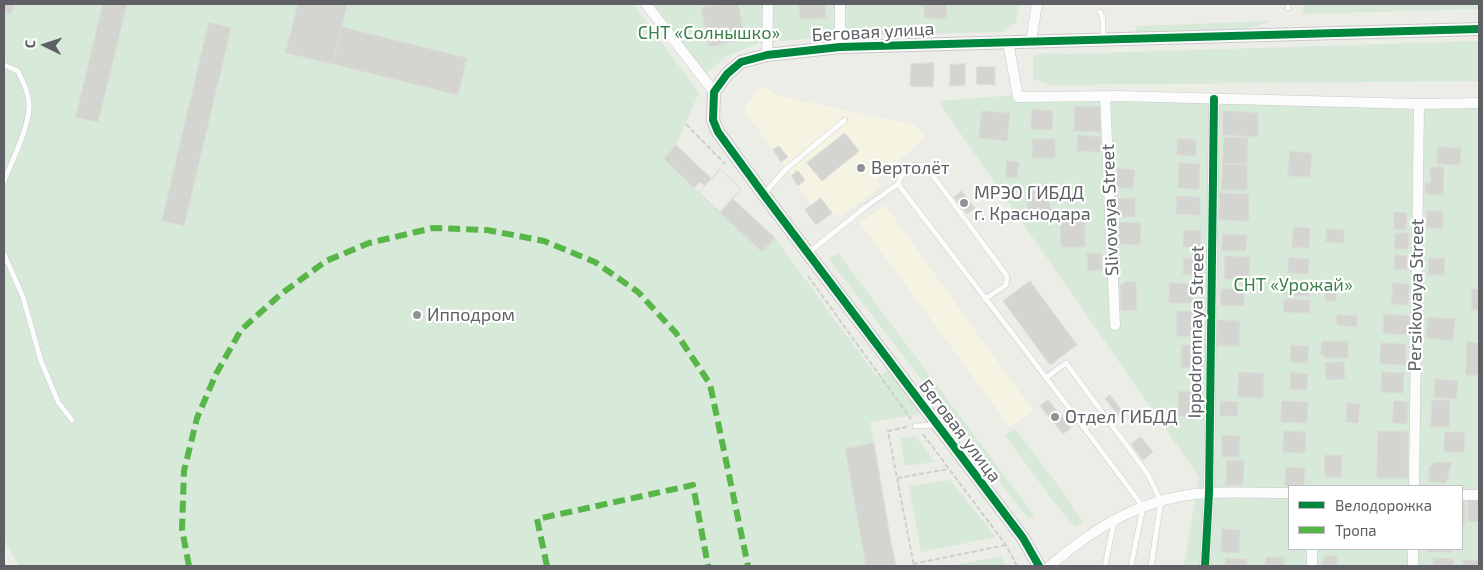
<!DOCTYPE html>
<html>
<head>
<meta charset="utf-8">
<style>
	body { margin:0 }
	#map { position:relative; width:1483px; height:570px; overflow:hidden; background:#edede8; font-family:"Exo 2",sans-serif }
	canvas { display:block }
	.frame { position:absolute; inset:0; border:5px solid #5e6065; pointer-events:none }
	.legend { position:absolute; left:1288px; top:485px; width:175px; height:65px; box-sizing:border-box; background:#fff; border:1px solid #bfbfc1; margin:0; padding:6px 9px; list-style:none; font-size:15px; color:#5e6065 }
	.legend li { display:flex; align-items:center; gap:10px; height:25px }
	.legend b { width:25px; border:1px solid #bfbfc1 }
	.north { position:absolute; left:20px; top:20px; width:50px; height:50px; -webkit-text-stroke:4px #fff; paint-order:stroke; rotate:274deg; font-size:14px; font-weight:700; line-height:20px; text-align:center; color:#5e6065 }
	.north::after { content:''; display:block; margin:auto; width:18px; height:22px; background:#5e6065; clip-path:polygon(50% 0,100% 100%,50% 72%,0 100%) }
</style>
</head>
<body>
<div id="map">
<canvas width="1483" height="570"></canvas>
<div class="frame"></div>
<ul class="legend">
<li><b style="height:6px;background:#00873e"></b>Велодорожка</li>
<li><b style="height:6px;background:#58b548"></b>Тропа</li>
</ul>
<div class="north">С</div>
</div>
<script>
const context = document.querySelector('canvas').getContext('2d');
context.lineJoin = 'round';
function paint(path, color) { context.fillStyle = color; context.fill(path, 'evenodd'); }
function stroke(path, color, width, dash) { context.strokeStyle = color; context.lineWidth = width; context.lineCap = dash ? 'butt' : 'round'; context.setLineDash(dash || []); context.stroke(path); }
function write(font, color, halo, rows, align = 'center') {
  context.font = font + ' "Exo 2",sans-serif'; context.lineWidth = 4.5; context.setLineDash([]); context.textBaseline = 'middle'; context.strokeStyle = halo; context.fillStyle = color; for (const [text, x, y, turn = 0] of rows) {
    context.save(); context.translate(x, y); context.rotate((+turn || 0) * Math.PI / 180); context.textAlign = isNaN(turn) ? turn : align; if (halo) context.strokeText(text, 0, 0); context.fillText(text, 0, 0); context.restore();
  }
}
paint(new Path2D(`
	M759 85 779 96 915 125 925 137 877 180 881 186 841 216 832 213 821 198 812 205 744 110Z
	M885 205 1033 411 1010 427 860 223Z`), '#f5f4e2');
paint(new Path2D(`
	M4 4H633L699 93 676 145 664 159 762 252 775 238 877 377 889 371 920 414 870 422 874 443 845 449 866 566H19L4 541Z
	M648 4H1019L1016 23 1003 32 838 36 759 43 725 57 704 76Z
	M1304 4H1479V9L1303 14Z
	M1272 21 1247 29 1136 33V26Z
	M1479 41V81L1052 85 1033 79V56L1045 53 1067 54Z
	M1017 95 1479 99V566H1184L1199 477 938 101ZM1289 486H1462V549H1289Z
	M838 253 1034 515 1029 520 829 259Z
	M1015 429 1057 484 1083 522 1075 527 1050 497 1005 435Z
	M915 436 935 462 905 466 900 438Z
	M950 480 996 537 921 552 909 486Z
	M1002 556 1004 566H950Z`), '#d7e9d8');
const building = new Path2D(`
	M4 4H14L11 14 4 12Z
	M103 4H127L98 122 76 117Z
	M298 4H347L333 64 286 53Z
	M720 4H738L745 39 709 47 701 8Z
	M799 4H825L826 18 800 19Z
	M924 4H946L947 19 925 18Z
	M209 22 231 28 184 226 162 221Z
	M342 27 467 58 458 95 333 64Z
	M934 63 933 87 910 86 911 64Z
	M965 64V85L950 86V65Z
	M977 67H995V85L977 84Z
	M1075 106 1102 107 1101 132 1074 131Z
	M1032 109 1053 111 1052 130 1031 129Z
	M982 111 1010 113 1007 141 979 138Z
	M1223 111 1258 113V137L1223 135Z
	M845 133 859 151 822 181 807 163Z
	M1078 135 1101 137 1100 152 1077 151Z
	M1224 137 1248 138 1247 164H1223Z
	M1033 139H1055V158H1032Z
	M1178 139H1196V156L1177 155Z
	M676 145 712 179 720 169 741 189 732 198 775 238 762 252 699 193 705 186 700 182 694 188 664 159Z
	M779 146 788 157 781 162 773 150Z
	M1438 147 1461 148 1460 165 1437 164Z
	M1290 151 1312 153 1310 177 1288 176Z
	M1007 161 1019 162 1017 178 1006 177Z
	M1179 163 1200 164 1199 189 1178 188Z
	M1223 164H1247V190H1222Z
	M1430 167H1444L1443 195 1425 194V183H1430Z
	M1118 168 1135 170 1133 189 1116 187Z
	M720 169 741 189 720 212 699 193Z
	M798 171 805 180 798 186 791 176Z
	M1047 189 1051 213 1029 216 1026 192Z
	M962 191 975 208 967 214 954 197Z
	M1220 193 1249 194V221L1219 220Z
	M1177 196 1200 197V215L1176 214Z
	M821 198 832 213 816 225 805 210Z
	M1116 198H1135V217H1116Z
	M1427 211H1443V228H1427Z
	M1394 212 1407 213 1406 230 1394 229Z
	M1061 222H1085V247H1061Z
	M1119 222 1141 223 1140 245 1119 244Z
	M1294 227 1310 228 1309 248 1292 247Z
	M1327 229 1344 230V243L1326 242Z
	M1184 230 1201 231V247H1183Z
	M1395 233H1409L1408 249H1395Z
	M1223 234 1247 235 1246 251 1222 250Z
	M1087 253H1101L1102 270 1088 271Z
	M1395 255 1407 256V270L1394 269Z
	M1225 256 1250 257 1249 280 1225 279Z
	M1289 257 1309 259 1308 274 1288 273Z
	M1184 258 1202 259V275L1183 274Z
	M1429 258H1445L1444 275H1428Z
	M1030 281 1077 345 1050 365 1003 301Z
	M1127 281 1136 282 1137 310 1121 311 1120 286Z
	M1170 283 1193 284 1192 303H1169Z
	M1285 283 1310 285V296L1285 295Z
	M1393 283 1409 284 1408 305 1392 304Z
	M1325 285H1336V301H1325Z
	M1221 289H1244V306L1221 305Z
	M1472 289H1479V310H1472Z
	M1284 299 1310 300V313L1284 312Z
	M1177 311H1196L1195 337 1177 336Z
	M1384 314 1410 316 1409 335 1383 333Z
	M1337 315 1357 316V327L1337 325Z
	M1428 317 1455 319 1453 341 1426 338Z
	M1218 320 1240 321 1239 346H1217Z
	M1322 341H1348V358H1324V355H1321Z
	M1467 342 1479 343V375H1466Z
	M1381 343 1406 344V365L1380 364Z
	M1182 345H1203V368L1181 367Z
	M1291 345 1309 346 1307 363 1290 362Z
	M1344 362 1345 379 1326 380 1325 363Z
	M1239 372 1264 373 1263 398 1238 397Z
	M1291 372 1308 374 1307 390 1290 389Z
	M1382 372 1404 373 1403 393 1381 392Z
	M1435 379 1458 381 1456 399 1434 397Z
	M1179 391 1197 392V416H1178Z
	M1110 395 1123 412 1118 415 1105 399Z
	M1048 400 1071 428 1063 434 1040 406Z
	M1432 400H1450L1449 427H1431Z
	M1221 401 1238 402V416H1220Z
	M1282 401 1308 402 1307 423 1281 422Z
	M1394 401 1408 402 1407 424 1393 423Z
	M1347 403 1360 404 1358 423 1346 422Z
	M1284 431 1306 432 1305 453 1283 452Z
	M1378 431H1408V478H1377Z
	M1445 432H1465L1464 452H1444Z
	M1222 435 1240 436 1239 457H1222Z
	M1141 437 1153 452 1143 460 1131 444Z
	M874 443 891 543 896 566H866L845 449Z
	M1325 455H1342L1341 477H1325Z
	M1227 460 1244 461 1243 485H1226Z
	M1452 462 1446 483 1429 481V468L1434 463Z
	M1286 467 1305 468 1304 486H1285Z
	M1462 499H1465V524H1462Z
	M1468 500 1479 501V522L1468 521Z
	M1222 529 1240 530 1239 553 1221 552Z
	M1428 549H1451V552H1428Z
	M1324 556H1337V566H1323Z
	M1266 557H1284V566H1266Z
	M1226 558 1247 559V566H1226Z
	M1434 558 1454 559 1453 566H1433Z
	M1463 560H1479V566H1463Z`);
paint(building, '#d4d4d1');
stroke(building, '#dcdcd8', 1);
const service = new Path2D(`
	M1288 8V4
	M1100 12 1103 19V39
	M4 65 18 71C23 82 30 95 29 108 28 129 12 161 4 181
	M898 184 902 175 915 165H925L1007 276 1006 285 985 299
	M764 194 786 169 845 120
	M808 253 867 206 898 184C980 292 1063 398 1143 507L1131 566
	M4 254 23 297 41 361 58 402 72 420
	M1047 377 1066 363 1147 473 1161 501 1151 566
	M915 426 935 425
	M1105 566 1114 522`);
const minor = new Path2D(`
	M646 4 714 92
	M840 4V47
	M1031 41 1037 4
	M1008 42 1018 97 1119 96 1419 104 1479 103
	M767 55 768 4
	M1105 96 1115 325
	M1414 486 1419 104
	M1462 495H1479
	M1050 566C1096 526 1146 496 1209 493 1236 492 1263 493 1289 493
	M1205 566 1209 493 1214 99
	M1312 566V549
	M1413 566V549`);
const tertiary = new Path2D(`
	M1039 566 1023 538 764 195 718 132 713 120 714 92 727 74 741 62 767 55 840 47 1479 29`);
stroke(service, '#c9c9c9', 6);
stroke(minor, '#c9c9c9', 11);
stroke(tertiary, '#c9c9c9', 14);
stroke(new Path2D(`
	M686 124 725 164
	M808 276 911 419
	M907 427 888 431 914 566
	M923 434 1006 545 1017 566
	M897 478 949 469
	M913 564 1006 545`), '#cbcfce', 2, [5, 2.5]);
stroke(service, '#fcfcfc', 5);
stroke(minor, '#fcfcfc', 10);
stroke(tertiary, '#fcfcfc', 12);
stroke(new Path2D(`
	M189 566 182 529 184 471 197 418 216 374 241 330 281 294 326 261 369 243 433 228 487 230 544 241 595 262 638 292 676 333 710 384 748 566
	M547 566 537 519 693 485 708 566`), '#58b548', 6, [12, 6]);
stroke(new Path2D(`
	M1039 566 1023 538 764 195 718 132 713 120 714 92 727 74 741 62 767 55 840 47 1479 29
	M1205 566 1209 493 1214 99`), '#00873e', 8);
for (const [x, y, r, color] of [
	[861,168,5,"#909193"],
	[964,203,5,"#909193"],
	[417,315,5,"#909193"],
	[1055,417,5,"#909193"]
]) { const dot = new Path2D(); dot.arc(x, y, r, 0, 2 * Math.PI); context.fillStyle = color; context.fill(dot); stroke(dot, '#fff', 2); }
write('18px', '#5e6065', '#fff', [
	["Беговая улица",873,32,-3],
	["Slivovaya Street",1110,210,-92],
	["Persikovaya Street",1416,295,-89],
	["Ippodromnaya Street",1196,332,-89],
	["Беговая улица",960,431,53]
]);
write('18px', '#3a8048', '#fff', [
	["СНТ «Солнышко»",709,33],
	["СНТ «Урожай»",1293,285]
]);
write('18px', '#5e6065', '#fff', [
	["Вертолёт",871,168],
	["МРЭО ГИБДД",974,193],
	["г. Краснодара",974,214],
	["Ипподром",427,315],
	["Отдел ГИБДД",1065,417]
], 'left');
</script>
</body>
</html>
